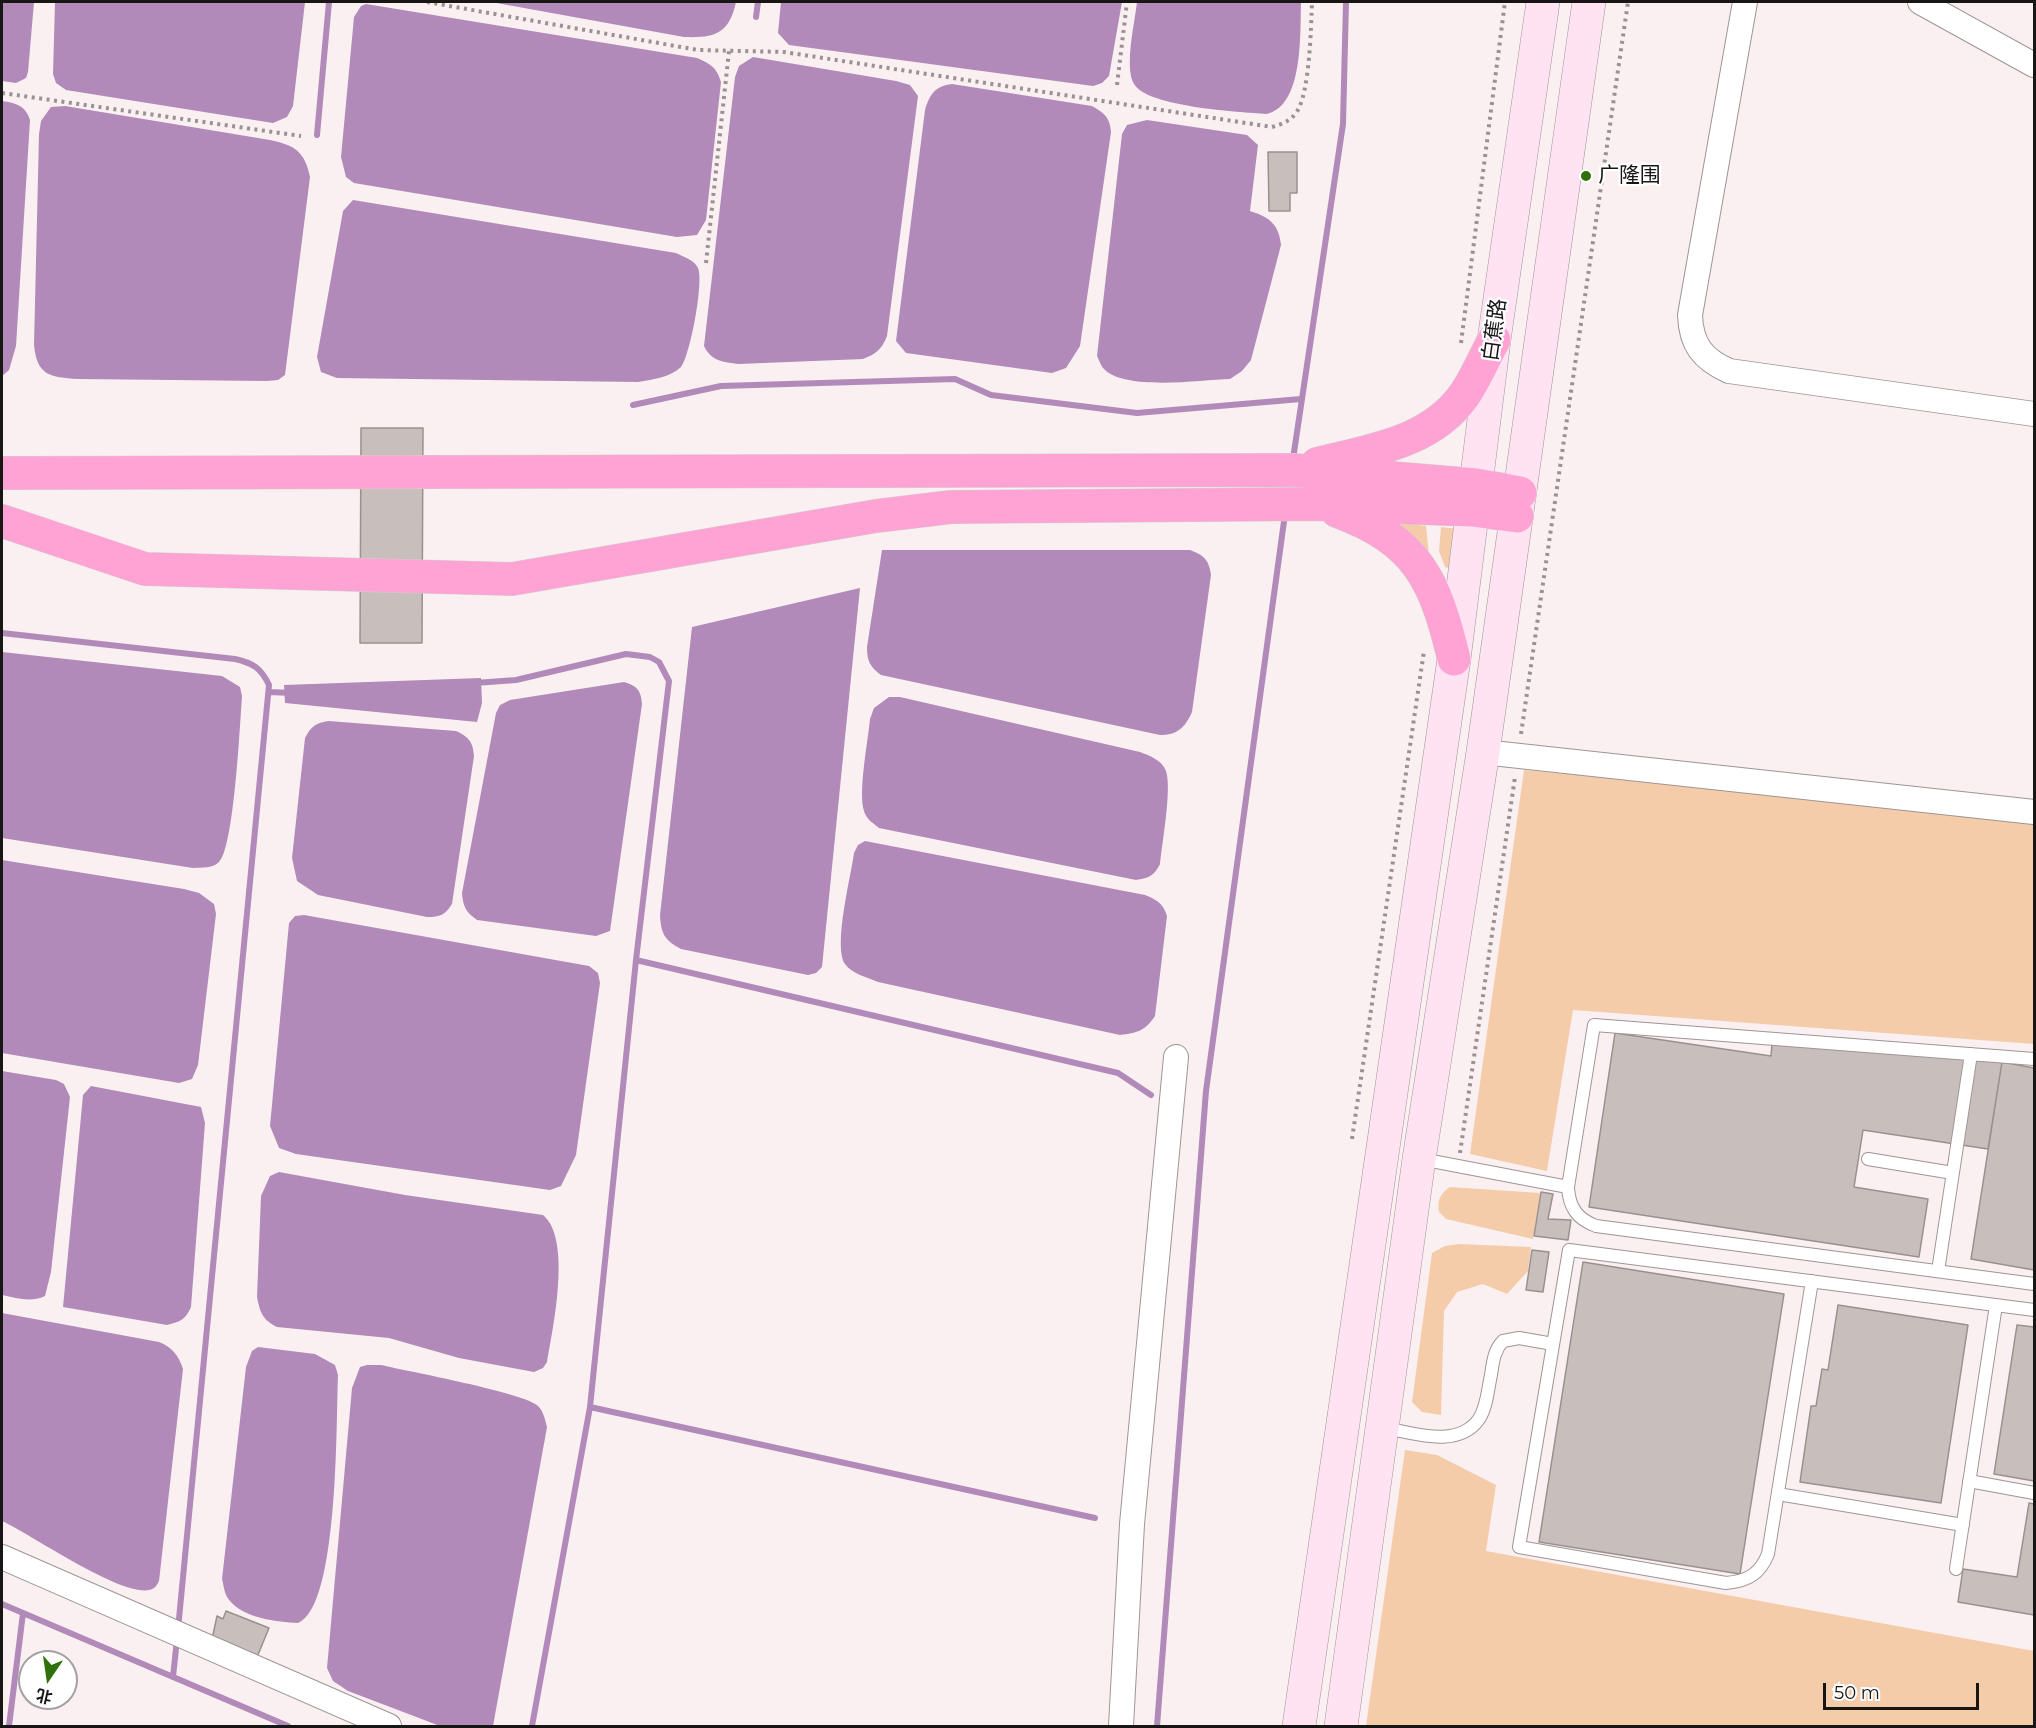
<!DOCTYPE html>
<html>
<head>
<meta charset="utf-8">
<style>
	body { margin:0 }
	#map { position:relative; width:2036px; height:1728px; overflow:hidden; background:#faf0f1; font-family:Montserrat,"Noto Sans SC",sans-serif }
	canvas { display:block }
	.frame { position:absolute; inset:0; border:3px solid #181515; pointer-events:none }
	.north { position:absolute; left:18px; top:1650px; width:60px; height:60px; box-sizing:border-box; background:#fff; border:2px solid #a3a1a1; border-radius:50%; rotate:193deg; font-size:16px; font-weight:700; line-height:24px; text-align:center; color:#181515 }
	.north::after { content:''; display:block; margin:auto; width:21px; height:27px; background:#2f710c; clip-path:polygon(50% 0,100% 100%,50% 72%,0 100%) }
	.scale { position:absolute; left:1823px; top:1683px; width:156px; height:27px; box-sizing:border-box; border:3px solid #181515; border-top:0; padding-left:8px; font-size:18px; line-height:21px; white-space:nowrap; color:#181515; -webkit-text-stroke:4px #fff; paint-order:stroke }
</style>
</head>
<body>
<div id="map">
<canvas width="2036" height="1728"></canvas>
<div class="frame"></div>
<div class="north">北</div>
<div class="scale">50 m</div>
</div>
<script>
const context = document.querySelector('canvas').getContext('2d');
context.lineJoin = 'round';
function paint(path, color) { context.fillStyle = color; context.fill(path, 'evenodd'); }
function stroke(path, color, width, dash) { context.strokeStyle = color; context.lineWidth = width; context.lineCap = dash ? 'butt' : 'round'; context.setLineDash(dash || []); context.stroke(path); }
function write(font, color, halo, rows, align = 'center') {
  context.font = font + ' Montserrat,"Noto Sans SC",sans-serif'; context.lineWidth = 4.5; context.setLineDash([]); context.textBaseline = 'middle'; context.strokeStyle = halo; context.fillStyle = color; for (const [text, x, y, turn = 0] of rows) {
    context.save(); context.translate(x, y); context.rotate((+turn || 0) * Math.PI / 180); context.textAlign = isNaN(turn) ? turn : align; if (halo) context.strokeText(text, 0, 0); context.fillText(text, 0, 0); context.restore();
  }
}
paint(new Path2D(`
	M1382 520 1426 526 1429 555Z
	M1441 527 1458 529 1452 569 1445 567 1439 551Z
	M1524 770 2034 816V1044L1573 1010 1547 1171 1470 1154Z
	M1450 1187 1540 1193 1533 1239 1446 1219 1439 1212C1437 1200 1440 1194 1450 1187Z
	M1459 1244 1531 1247 1528 1271 1507 1294 1483 1284 1457 1292 1444 1311 1441 1415 1422 1412 1412 1402 1432 1253 1445 1246Z
	M1405 1450 1437 1455 1496 1485 1486 1551 2034 1651V1726H1366Z`), '#f5cca9');
paint(new Path2D(`
	M2 2H34L28 72 26 78 16 83 2 81Z
	M55 2H305L293 106 287 117 273 123 66 90 56 83 53 74Z
	M491 2H736C729 34 715 38 684 37Z
	M781 2H1122L1109 76 1102 83 1093 86 789 45 778 33Z
	M1137 2H1301C1300 32 1304 107 1266 114 1240 112 1147 107 1134 84 1124 67 1135 21 1137 2Z
	M366 4 697 58C711 64 717 68 721 82L706 220 697 235 677 237 354 183 346 177 341 157 354 17 361 6Z
	M753 57 896 81 910 85 918 96 887 336C882 349 876 354 863 359L739 364C723 362 711 361 704 346L735 77 739 66Z
	M952 84 1092 106C1104 113 1110 117 1111 132L1080 346 1066 368 1052 373 906 353 896 341 925 110C930 94 935 86 952 84Z
	M2 101C16 103 26 106 30 120L16 346 9 370 2 376Z
	M65 106 270 140C295 145 305 152 310 177L285 375 278 380 267 381 78 379C50 377 37 376 34 345L39 134 41 121 51 107Z
	M1147 120 1247 135 1258 145 1250 211C1269 217 1279 224 1281 245L1251 360 1242 371 1230 379C1200 380 1125 391 1104 369 1101 366 1099 360 1097 356L1122 134 1127 125Z
	M353 200 676 253C684 257 694 260 698 268 704 282 690 356 681 367 669 378 654 379 638 382L337 378 321 372 317 357 343 211Z
	M882 550H1190C1204 555 1209 560 1211 575L1192 712C1185 728 1177 735 1160 735L881 675C870 667 867 661 867 647Z
	M860 588 822 967 816 973 808 975 681 949C664 940 661 933 660 915L692 627Z
	M2 652 222 676 240 687 242 696C240 723 234 848 219 862 212 869 202 867 193 868L2 838Z
	M481 678 482 703 477 722 285 703 284 685Z
	M624 682C637 686 641 690 642 704L610 931 596 936 477 920C466 912 463 907 462 893L496 713 500 705 510 700Z
	M889 697H900L1140 752C1150 756 1162 760 1166 771 1172 789 1162 843 1160 864 1154 876 1149 878 1136 880L879 828C873 823 866 819 864 811 858 792 868 741 870 719L874 708Z
	M329 721 456 731C469 737 473 742 474 756L452 904C445 915 440 917 427 917L318 895 297 881 292 858 305 738C311 726 316 723 329 721Z
	M865 841 1145 895C1157 900 1163 903 1167 916L1155 1016C1145 1031 1137 1033 1120 1035L878 982C867 977 852 974 845 964 833 946 851 876 854 853L858 845Z
	M2 860 184 889 199 893 214 904 216 914 198 1065 192 1079 179 1083 2 1053Z
	M304 915 589 966 598 973 600 983 576 1155 561 1186 550 1190 296 1154 279 1148 270 1126 289 923 295 916Z
	M2 1071 56 1080 64 1084 70 1097 51 1272 45 1296C30 1303 17 1298 2 1295Z
	M91 1086 201 1107 205 1123 191 1307C186 1319 180 1322 167 1325L63 1307 83 1095Z
	M279 1172 405 1195 543 1215C572 1239 553 1328 547 1362L543 1368 534 1372 459 1358 389 1338 277 1327C263 1320 260 1313 257 1297L261 1196 270 1176Z
	M2 1313 159 1342C172 1347 179 1356 183 1369L159 1581C157 1585 155 1589 149 1590 120 1596 32 1535 2 1521Z
	M258 1347 315 1354 335 1365 338 1375C336 1420 339 1607 298 1623 277 1622 244 1618 230 1601 224 1595 224 1586 222 1579L246 1367 252 1351Z
	M367 1365H381C406 1371 526 1393 538 1406 544 1412 545 1420 547 1427L493 1726H440L348 1691 333 1681 327 1668 352 1388 360 1367Z`), '#b18ab9');
stroke(new Path2D(`
	M756 17 758 2
	M317 135 329 2
	M633 405 721 386 955 379 991 395 1137 413 1301 399
	M1293 459 1343 124 1346 2
	M2 633 235 659C253 663 261 668 269 685L178 1629
	M475 683 516 680 626 654 650 657 659 662 669 681 636 960 590 1407 532 1726
	M269 692 293 693
	M636 960 1118 1073 1151 1095
	M590 1407 1095 1518
	M2 1604 288 1726
	M173 1677 177 1639
	M9 1726 23 1613
	M1157 1726 1206 1091 1285 514`), '#b18ab9', 6);
const building = new Path2D(`
	M1268 152H1297V193H1290V211H1269Z
	M361 428H423L422 643H360Z
	M1615 1033 1771 1056 1772 1044 2002 1062 1988 1149 1863 1130 1854 1187 1928 1199 1919 1257 1589 1207Z
	M2002 1062 2034 1068V1270L1971 1259Z
	M1541 1192 1553 1194 1548 1219 1571 1220 1568 1240 1534 1236Z
	M1532 1250 1549 1252 1543 1292 1526 1290Z
	M1583 1262 1784 1294 1740 1574 1539 1542Z
	M1838 1305 1968 1325 1941 1503 1800 1482 1811 1406H1816L1822 1369 1828 1370Z
	M2017 1325 2034 1327V1481L1994 1474Z
	M2029 1503 2034 1504V1615L1958 1602 1963 1569 2017 1577Z
	M226 1611 269 1628 255 1662 211 1644 217 1616 223 1619Z`);
paint(building, '#c8bfbd');
stroke(building, '#9a918e', 1.5);
const service = new Path2D(`
	M2034 1059 1594 1025 1568 1187C1569 1207 1577 1219 1596 1226L2034 1284
	M1421 1159 1568 1187
	M1868 1159 1953 1173
	M1938 1271 1971 1054
	M1812 1281 1768 1554C1760 1574 1748 1581 1726 1583L1519 1547 1569 1250 2034 1310
	M1385 1428C1414 1433 1458 1449 1479 1419 1487 1407 1488 1388 1491 1375 1493 1362 1494 1350 1503 1341L1519 1338 1553 1344
	M1969 1481 2034 1493
	M1778 1494 1963 1525
	M1956 1569 1996 1305`);
const minor = new Path2D(`
	M1745 2 1690 315C1691 344 1702 359 1729 371L2034 414
	M1920 2 2034 65
	M1483 752 2034 812
	M2 1557 389 1726
	M1121 1726 1132 1524 1176 1057`);
const secondary = new Path2D(`
	M1299 1726 1454 659 1494 340 1543 2
	M1341 1726 1419 1159 1483 752 1589 2`);
const motorway = new Path2D(`
	M1317 464C1371 450 1431 443 1465 394 1476 378 1484 358 1494 340
	M2 473 1294 470 1476 485 1520 493
	M1337 511C1418 541 1435 580 1454 659
	M2 521 145 569 512 579 876 516 951 507 1319 504 1472 510 1517 516`);
stroke(service, '#9e9595', 14);
stroke(minor, '#9e9595', 26);
stroke(secondary, '#9e9595', 34);
stroke(motorway, '#d1d0d0', 34);
stroke(new Path2D(`
	M427 2 698 50 784 52 1272 127C1282 124 1289 122 1296 113 1310 94 1311 26 1312 2
	M1117 85 1127 2
	M2 93 301 136
	M706 263 729 51
	M1461 343 1505 2
	M1521 734 1628 2
	M1352 1139 1424 651
	M1460 1153 1515 777`), '#999293', 4, [3, 4.5]);
stroke(service, '#fff', 12);
stroke(minor, '#fff', 24);
stroke(secondary, '#ffe3f2', 33);
stroke(motorway, '#ffa3d5', 33);
for (const [x, y, r, color] of [
	[1586,176,6,"#2f710c"]
]) { const dot = new Path2D(); dot.arc(x, y, r, 0, 2 * Math.PI); context.fillStyle = color; context.fill(dot); stroke(dot, '#fff', 2); }
write('21px', '#181515', '#fff', [
	["广隆围",1598,176]
], 'left');
write('21px', '#181515', '#fff', [
	["白蕉路",1495,330,-82]
]);
</script>
</body>
</html>
